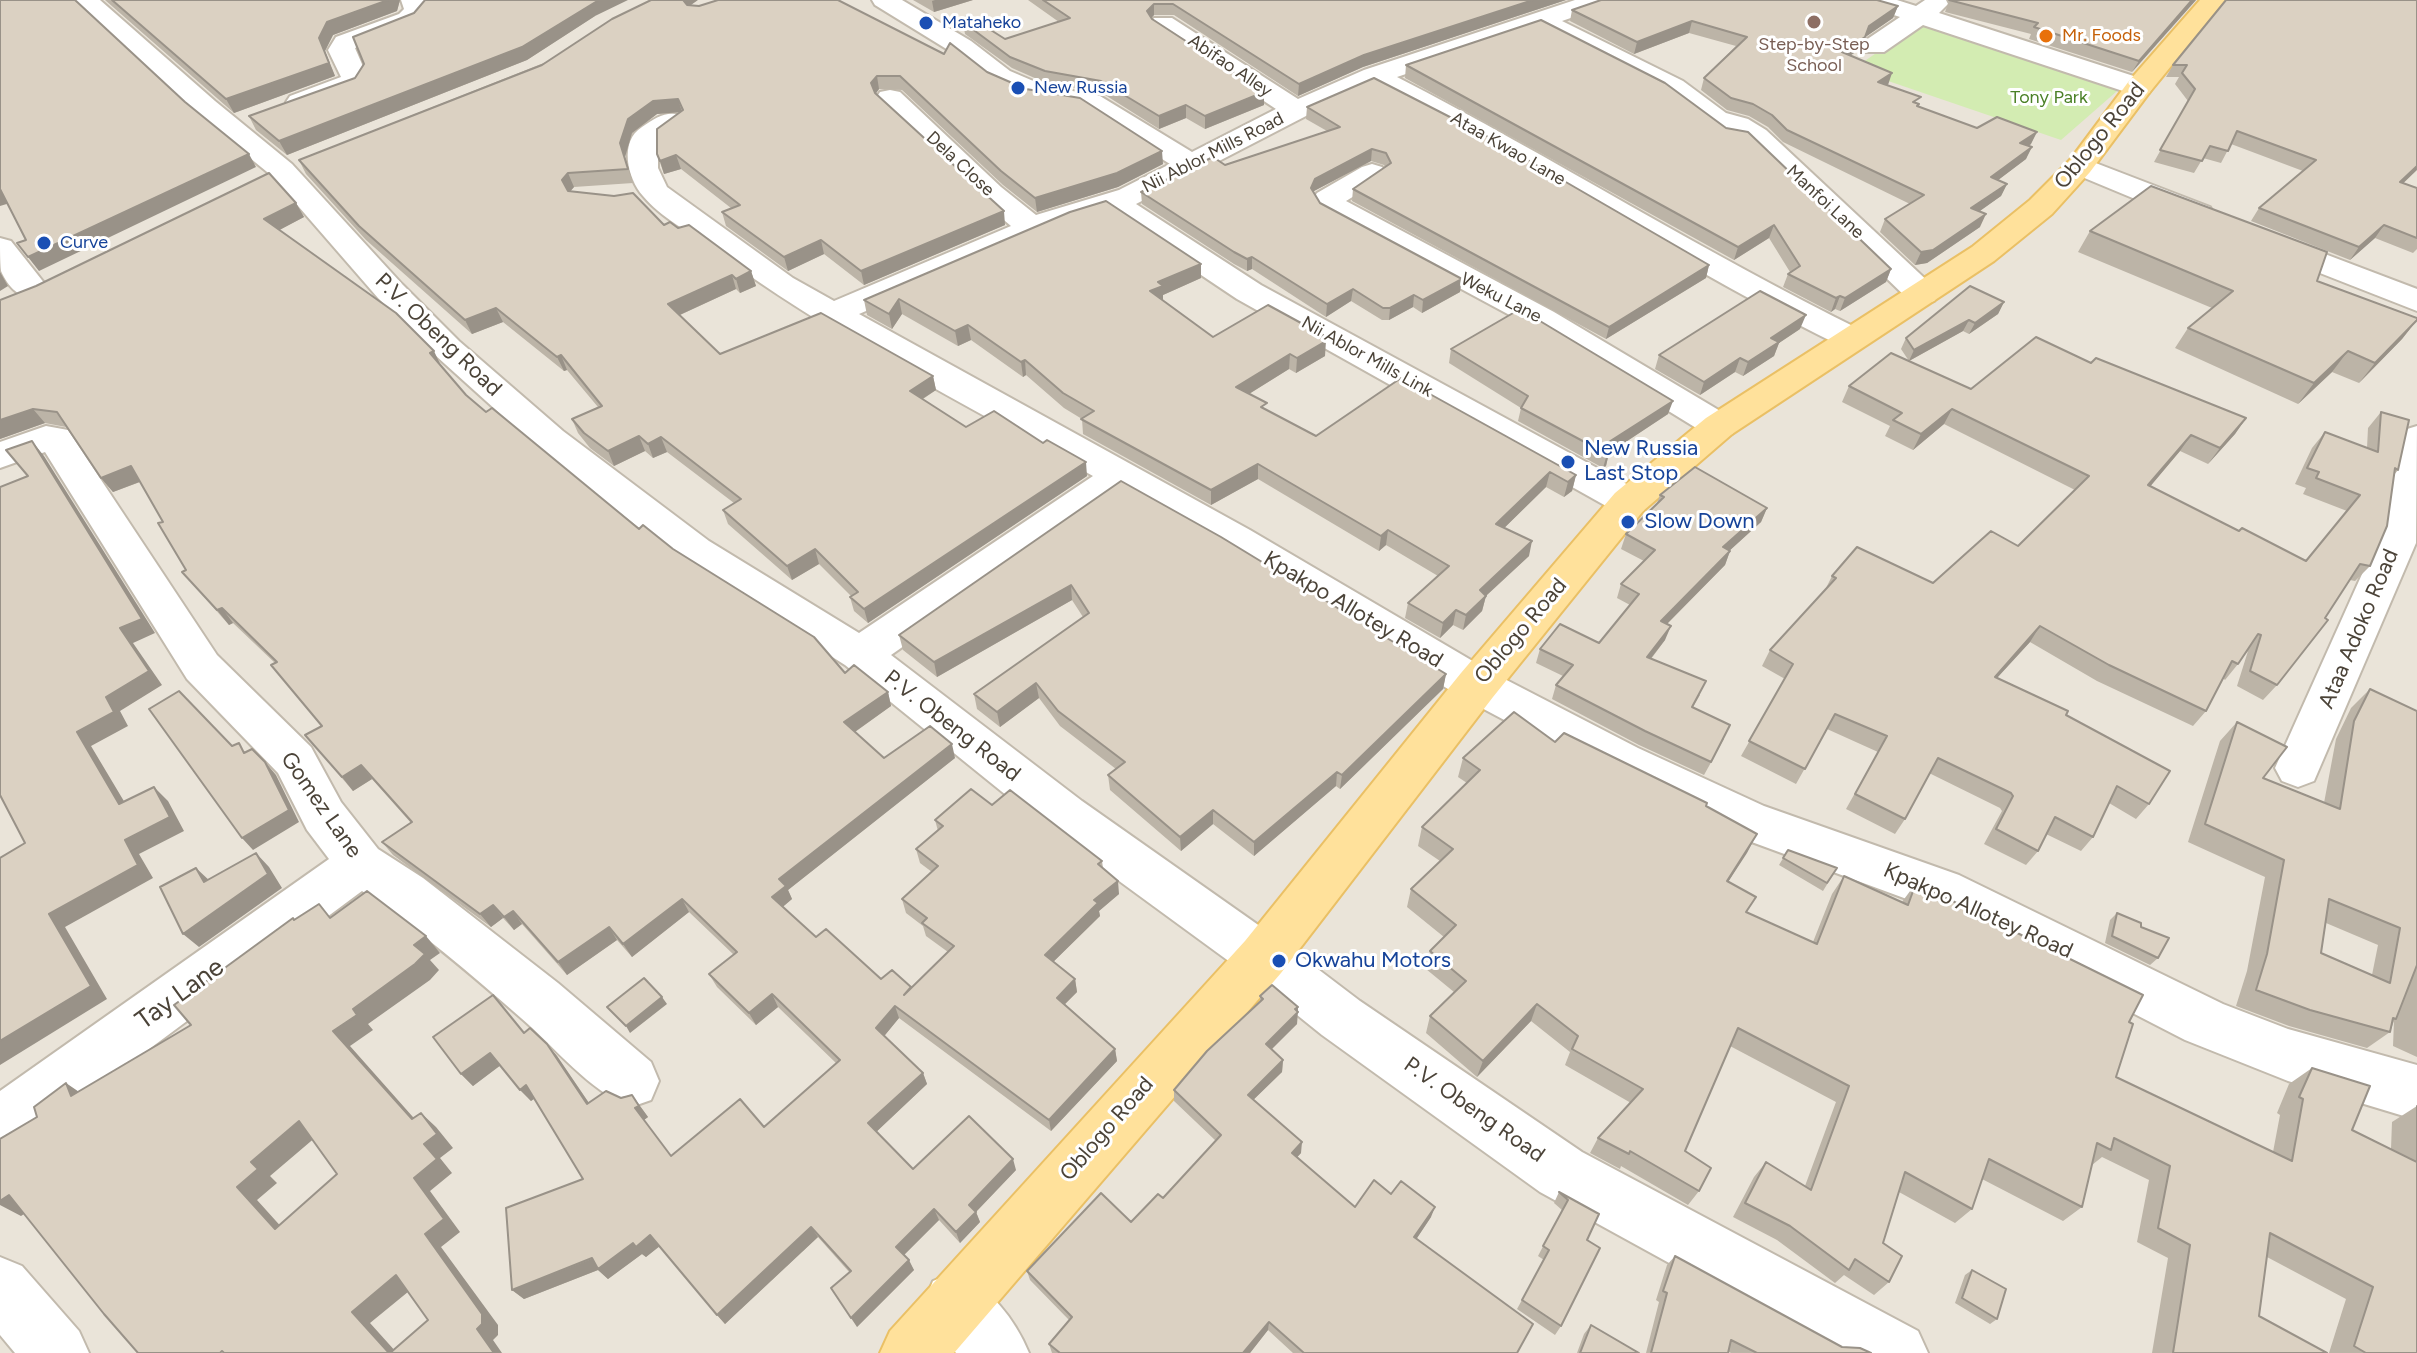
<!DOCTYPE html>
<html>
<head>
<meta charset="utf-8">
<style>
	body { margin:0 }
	canvas { display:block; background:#f6f2eb }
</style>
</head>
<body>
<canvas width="2417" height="1353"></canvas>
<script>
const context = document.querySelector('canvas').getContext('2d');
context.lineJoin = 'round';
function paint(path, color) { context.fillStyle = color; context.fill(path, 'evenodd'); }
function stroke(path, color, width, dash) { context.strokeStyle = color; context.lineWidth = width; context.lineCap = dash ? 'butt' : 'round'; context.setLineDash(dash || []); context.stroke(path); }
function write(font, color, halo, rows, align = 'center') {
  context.font = font + ' Figtree,sans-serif'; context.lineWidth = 6; context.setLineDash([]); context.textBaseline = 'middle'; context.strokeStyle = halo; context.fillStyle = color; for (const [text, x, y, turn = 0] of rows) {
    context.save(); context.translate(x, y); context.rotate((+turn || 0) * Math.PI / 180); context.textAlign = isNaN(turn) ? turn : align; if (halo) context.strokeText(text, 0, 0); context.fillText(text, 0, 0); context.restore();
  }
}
paint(new Path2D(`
	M0 0H2417V1353H0Z`), '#eae4d9');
paint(new Path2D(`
	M1923 21 2124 85 2061 140 1853 69Z`), '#d3ecb2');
const minor = new Path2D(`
	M73 0H100L215 101 292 164 402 284 459 341 563 431 709 541 859 633 1093 476C964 403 829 336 711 248 690 232 660 217 643 196 627 178 619 141 642 127 656 118 665 111 681 115L685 121 658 141V168L667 187 793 278 834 301 1011 226 979 199 880 104 876 98 880 92 890 90 900 92 1001 187 1036 215 1119 190 1170 164 1082 109 1028 99 990 83 953 53 875 5 872 0H902L971 41 1010 71 1045 86 1100 96 1192 152 1276 109 1154 28 1150 23 1154 18H1172L1298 99 1364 70 1575 0H1611L1608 5 1562 21 1683 81 1726 113 1748 119 1766 130 1934 287 1939 294 1934 301 1922 304 1910 301 1746 142 1724 138 1663 93 1539 29 1397 77C1554 158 1704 253 1863 331L1868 338 1863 345 1851 348 1839 345C1721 287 1610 219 1498 152 1457 128 1415 108 1373 86L1306 116 1136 204 1261 285 1643 493 1649 502 1643 511 1629 515 1615 511 1237 299 1107 212 1070 224 859 314 1250 530 1493 673 1638 748 1764 806 1959 875 2223 1004 2288 1029 2417 1065V1120L2288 1081 2185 1040 1923 905 1730 834 1606 774 1461 697 1222 550 1122 493 891 655 1082 801 1281 941 1360 1001 1582 1152 1918 1331 1928 1353H1833L1540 1192 1322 1035 1245 973 1048 829 845 665 681 561 537 447 435 355 378 298 272 176 195 113Z
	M401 0H425L430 10 417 24 355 48 368 78C356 96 312 113 290 108L286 102 290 96 341 77 328 50 336 37 399 14 404 9Z
	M1860 0H1897L1916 6 1925 0H1946L1948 4 1939 13 2149 81 2153 87 2149 93H2129L1923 25 1884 52H1866L1862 46 1866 40 1900 17 1863 5Z
	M2080 157 2210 207 2214 214 2210 221 2199 223 2188 221 2070 172 2065 166 2070 160Z
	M1372 164 1382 167 1387 173 1382 179 1346 201 1554 312 1732 418 1737 426 1732 434 1719 438 1706 434 1530 326 1322 214 1313 199 1317 193 1362 167Z
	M2267 232 2417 289V311L2256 248 2251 241 2256 234Z
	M0 238 11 241 45 284 50 291 45 298C25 303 9 290 1 271 0 262 0 248 0 238Z
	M46 426 68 430 217 655 311 747 341 802 378 849 423 878 558 983 651 1062 659 1081 651 1100 631 1107C589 1091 556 1048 521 1018 471 974 418 929 362 891L20 1145 0 1153V1091L329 859 307 830 278 773 187 679 45 452 0 468V442Z
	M2417 426 2416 543 2314 781 2298 787 2282 781 2275 768 2376 543 2398 438 2404 430Z
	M0 1257 22 1266 79 1331 89 1353H15L0 1335Z
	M955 1272C989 1286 1015 1319 1029 1353H956L933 1325 924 1303 933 1281Z`);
const major = new Path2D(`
	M2200 0H2225L2149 93 2090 172 2052 214 1994 261 1732 434 1643 511 1493 697 1281 973 954 1353H880L890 1331 1245 941 1461 673 1615 493 1706 418 1972 247 2030 200 2070 160 2129 81Z`);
stroke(minor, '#c2baad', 4);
stroke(major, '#eac065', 4);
paint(minor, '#fff');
paint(major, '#ffe19b');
paint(new Path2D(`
	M105 0H400L397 11 333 35 325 51 335 76 234 113Z
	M913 0H973L934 12Z
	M1028 0H1566L1363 67 1298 96 1174 15H1154L1151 18 1264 92V105L1205 129 1186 118 1159 129 1102 93 1046 83 1012 68 965 34 963 22 1005 39 1059 22Z
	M1948 0H2196L2132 72 2029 39 2031 34 1945 12 1949 1Z
	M2226 0 2403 183 2417 188V249L2413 253 2375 238 2350 260 2251 221 2259 208 2303 171 2231 144 2221 163 2203 158 2194 173 2154 162 2188 101 2175 84 2179 77H2166L2173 65Z
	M690 5 944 54 987 72 1163 164 1118 187 1037 212 1003 185 902 90 879 89 876 93 1005 225 864 285 824 254 788 271 726 226 722 212 731 208 681 169 664 174 657 154 679 112 657 114 632 133 625 157 633 183 574 187 570 191 664 225 751 271 756 286 740 293 736 289 680 315 720 354 933 376 936 390 923 399 966 427 1087 476 868 623 854 611 850 597 851 596 819 564 792 580 728 524 723 510 734 503 667 452 653 458 645 451 614 466 590 448 578 433 572 419 598 407 567 370 564 371 503 322 472 334 366 240 306 174 299 160Z
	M1898 6 1893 18 1865 37 1860 49 1850 56 1888 85 1919 104 1918 106 1977 128 2031 144 2029 146 2026 159 1998 180 2007 184 2001 196 1979 211 1980 227 1927 263 1915 265 1880 232 1885 219 1910 204 1783 142 1768 127 1749 116 1727 110 1701 90 1704 78 1736 46 1689 33 1634 54 1570 21 1572 10Z
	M414 13 595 16 527 60 287 155 256 130 249 116 355 78Z
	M1406 65 1891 269 1886 282 1840 311 1835 309 1831 312 1783 287 1788 274 1790 272 1769 238 1734 260 1405 78Z
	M1307 107 1709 265 1706 278 1606 339 1352 201 1353 189 1385 167 1384 165 1371 161 1314 191V193L1320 203 1460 292 1422 313 1413 307 1389 320H1382L1351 301 1326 317 1252 269 1247 271 1234 264 1142 204 1141 192 1327 131 1306 119Z
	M296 203 304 217 279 230 441 366 466 395 486 412 639 529 673 549 845 673 888 692 891 706 855 732 884 758H955L788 890 792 899 782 907 816 937 881 979 911 988 948 952 926 936 923 926 906 913 902 899 932 872 920 863 916 849 938 831 935 820 992 805 1102 861 1103 868 1119 894 1099 911 1100 916 1053 962 1075 979 1077 992 1065 1004 1115 1049 1117 1061 1051 1131 899 1018 884 1036 923 1073 927 1084 876 1132 913 1169 1016 1170 976 1212 980 1222 960 1243 939 1220 904 1255 914 1270 857 1327 850 1273 818 1237 725 1324 659 1246 646 1257 642 1254 608 1279 598 1270 524 1299 512 1290 583 1179 534 1098 531 1101 500 1065 473 1086 461 1074 524 1033 547 1044 557 1056 589 1103 632 1095 648 1117 644 1120 671 1156 764 1127 836 1063 778 1007 756 1025 717 987 709 974 734 955 689 912 632 957 617 940 567 975 522 924 514 930 503 918 491 927 393 855 382 842 411 823 372 779 353 791 305 735 322 726 271 665 275 663 233 623 229 625 182 572 186 570 163 522 140 482 113 492 101 478 66 427 45 423 0 439V300Z
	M2090 231 2317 281 2417 320 2402 339 2359 383 2332 372 2298 404 2175 348 2188 328 2212 308 2078 252Z
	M1201 264V278L1163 295V300L1213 337 1323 338 1325 356 1296 373 1289 369 1249 394 1266 410 1316 436 1576 475 1572 491 1564 497 1546 487 1504 528 1529 556 1486 596 1482 611 1463 630 1453 625 1440 638 1405 618 1408 603 1438 576 1386 545 1379 551 1258 479 1211 505 1083 434 1082 419 1064 408 1026 375 1023 377 971 340 958 346 902 314 892 329 867 315 864 300Z
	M2004 302 1998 314 1969 334 1963 331 1909 361 1971 389 2091 363 2246 418 2235 434 2208 464 2180 451 2150 486 2239 531 2306 560 2347 511 2303 494 2306 488 2295 484 2312 448 2325 432 2367 448 2368 428 2381 412 2398 470 2394 475 2370 566 2355 581 2350 580 2277 685 2263 700 2237 686 2248 651 2238 664 2225 680 2223 678 2206 711 2193 726 2097 681 2030 642 1997 678 2066 715 2149 804 2136 819 2109 803 2093 837 2081 851 2046 834 2038 851 2026 865 1984 844 2002 811 2000 808 1929 773 1905 819 1895 834 1846 809 1878 752 1827 729 1796 784 1741 756 1785 679 1762 666 1770 650 1825 590 1832 576 1933 583 2018 546 2075 490 1944 424 1913 450 1885 436 1890 426 1842 402 1849 386 1909 361 1901 349 1906 338Z
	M1800 329 1779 343 1774 356 1743 376 1735 372 1700 395 1655 369 1659 355Z
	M1451 349 1668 414 1609 453 1606 466 1603 468 1518 421 1521 408 1449 363Z
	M1121 481 1446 674 1443 689 1340 789 1336 786 1254 856 1213 824 1181 851 1110 790 1108 775 1116 769 1060 726 1039 698 1000 727 977 709 974 694 1083 617 1072 600 937 677 903 650 899 635Z
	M1660 495 1767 508 1761 522 1729 551H1730L1725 565 1667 624 1665 640 1651 659 1700 695 1693 707 1724 739 1704 775 1639 745 1552 699 1556 685 1563 676 1536 663 1540 649 1599 643 1630 605 1617 598 1621 584 1644 561 1621 549 1626 534 1657 503Z
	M2370 689 2416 711 2417 710V1057L2393 1046 2394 1021 2390 1032 2367 1048 2289 1026 2236 1006 2247 971 2265 877 2188 842 2220 741 2237 722 2263 778 2324 803 2336 739 2351 708ZM2326 923 2378 945 2372 975 2321 953Z
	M1555 742 1706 806 1757 834 1728 882 1746 912 1813 942 1832 894 1844 876 1902 902 1916 883 2129 1022 2116 1077 2273 1152 2280 1115 2277 1113 2289 1084 2312 1068 2352 1130 2391 1149 2392 1122 2417 1106V1353H2329L2346 1299 2267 1257 2259 1316 2327 1353H2152L2168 1258 2137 1242 2149 1180 2102 1157 2092 1165 2082 1207 2063 1221 1982 1179 1972 1209 1955 1223 1899 1192 1883 1243 1889 1282 1874 1295 1844 1275 1835 1283 1777 1240 1733 1217 1754 1177 1766 1162 1805 1186 1836 1102 1730 1046 1685 1151 1699 1191 1688 1205 1621 1166 1620 1169 1590 1153 1598 1138 1631 1103 1565 1065 1570 1052 1531 1021 1477 1077 1426 1033 1430 1016 1454 992 1426 969 1430 951 1444 937 1407 907 1411 889 1440 861 1418 846 1422 827 1467 783 1458 777 1463 758Z
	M1788 850 1837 868 1823 891 1779 865Z
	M2117 913 2158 958 2150 965 2105 943 2110 920Z
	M1260 996 1298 1007 1297 1024 1271 1049 1283 1060 1282 1072 1253 1100 1301 1153 1297 1157 1355 1207 1391 1194 1431 1217 1417 1238 1517 1353H1293L1268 1330 1250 1353H1052L1049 1344 1069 1320 1030 1280 1027 1271 1131 1222 1163 1198 1216 1141 1174 1101V1090L1260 1002Z
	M1559 1192 1599 1214 1587 1240 1561 1326 1555 1335 1517 1309 1544 1260 1538 1256 1562 1210 1554 1203Z
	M1675 1256 1842 1347 1871 1353H1731L1729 1352 1728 1353H1646L1659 1302 1656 1300 1667 1265Z
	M1972 1270 1997 1319 1990 1324 1955 1303 1965 1275Z
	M1591 1325 1639 1353H1577L1584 1334Z`), '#bcb4a7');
paint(new Path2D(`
	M388 0H400L397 11 333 35 325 51 335 76 234 113 226 99 319 38 327 22Z
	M599 0H628L595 16 527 60 287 155 279 141Z
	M681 0H698L684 10Z
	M935 0H973L934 12 932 1Z
	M1533 0H1566L1363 67 1298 96 1299 84 1364 55Z
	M2192 0H2196L2132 72 2139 61Z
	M1154 4V15L1147 23V11Z
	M1898 6 1893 18 1864 38 1869 26Z
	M1692 21 1689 33 1634 54 1637 42Z
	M1865 37 1860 49 1837 64 1842 52Z
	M1892 73 1888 85 1878 82Z
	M877 76 879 89 874 96 871 83Z
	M1264 92V105L1205 129V116Z
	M678 99 682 112 657 114 632 133 625 157 633 183 620 143 628 119 653 101Z
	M1186 105V118L1159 129V116Z
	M2037 132 2031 144 2014 155 2020 143Z
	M2032 147 2026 159 1985 190 1991 177Z
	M1372 149 1371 161 1314 191 1310 201 1311 188 1315 179Z
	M1162 151 1163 164 1118 187 1037 212 1035 198Z
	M249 154 256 167 39 271 28 257Z
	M676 155 681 169 664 174 660 161Z
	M2417 166V170L2391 195 2400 182Z
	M568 173 574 187 568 194 562 180Z
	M2007 184 2001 196 1966 221 1971 208Z
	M0 189 10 203 0 206Z
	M296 203 304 217 272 234 264 219Z
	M1004 211 1005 225 864 285 861 271Z
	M1986 214 1980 227 1927 263 1915 265 1921 252Z
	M1774 225 1769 238 1734 260 1738 247Z
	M2384 225 2375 238 2350 260 2359 247Z
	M821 240 824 254 788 271 784 257Z
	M1252 257V269L1247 271V259Z
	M1201 264V278L1163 295V300L1150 291 1158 282Z
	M1709 265 1706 278 1606 339 1609 327Z
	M1891 269 1886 282 1840 311 1845 298Z
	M751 271 756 286 740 293 736 279Z
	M0 272 8 286 0 291Z
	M732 275 736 289 673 318 668 304Z
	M1462 279 1460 292 1422 313 1423 300Z
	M1353 289 1351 301 1326 317 1327 304Z
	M1414 295 1413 307 1389 320 1390 308Z
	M1840 296 1835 309 1831 312 1836 298Z
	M899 299 902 314 892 329 889 314Z
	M2004 302 1998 314 1969 334 1975 323Z
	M496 308 503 322 472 334 465 320Z
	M1806 315 1800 329 1779 343 1774 356 1743 376 1748 362 1771 338Z
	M1969 320 1963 331 1909 361 1914 350Z
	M2417 320 2402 339 2359 383 2375 363Z
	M968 325 971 340 958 346 955 331Z
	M1323 335 1322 343 1326 341 1325 356 1296 373 1297 358Z
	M434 351 441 366 430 353Z
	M2348 351 2332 372 2298 404 2314 383Z
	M1290 354 1289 369 1236 402V387Z
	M561 355 567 370 564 371 557 357Z
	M1740 358 1735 372 1700 395 1704 382Z
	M1025 360 1026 375 1023 377 1021 362Z
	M933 376 936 390 913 405 910 391Z
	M1673 401 1668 414 1609 453 1606 466 1603 468 1607 454 1601 447Z
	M33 409 45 423 0 439V420Z
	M1952 409 1944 424 1913 450 1921 434Z
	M2246 418 2235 434 2208 464 2220 448Z
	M2191 435 2180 451 2138 501 2148 485Z
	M639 436 645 451 614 466 608 451Z
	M661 437 667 452 653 458 648 444Z
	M32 441 44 456 155 633 133 643 162 685 120 711 128 726 91 746 134 818 119 804 77 732 120 628Z
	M1086 462 1087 476 868 623 864 609Z
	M1258 464V479L1211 505V490Z
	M131 466 142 481 113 492 101 478Z
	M1550 472 1546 487 1493 539 1496 524Z
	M1576 475 1572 491 1564 497 1568 482Z
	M1767 508 1761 522 1717 562 1723 547Z
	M1388 530 1386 545 1379 551 1381 536Z
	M1532 541 1529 556 1476 605 1480 590Z
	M815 549 819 564 792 580 787 566Z
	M1730 551 1725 565 1656 635 1661 621Z
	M1071 585 1072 600 937 677 934 662Z
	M1486 596 1482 611 1463 630 1466 615Z
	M222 608 233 623 229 625 217 610Z
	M1456 610 1453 625 1440 638 1443 623Z
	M1671 626 1665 640 1641 671 1647 657Z
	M2040 626 2030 642 1984 692 1995 677Z
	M1446 674 1443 689 1340 789 1342 775Z
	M1036 683 1039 698 1000 727 997 712Z
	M888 692 891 706 849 736 844 722Z
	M952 744 955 758 788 890 792 899 778 911 772 897 779 879Z
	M265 762 276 775 299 822 253 850 242 838Z
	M361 765 372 779 353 791 342 777Z
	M1337 772 1336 786 1254 856V842Z
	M154 787 168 801 184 831 139 854 153 878 65 927 107 999 0 1065V1041L49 914 125 840Z
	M1213 810V824L1181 851 1180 837Z
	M1757 834 1747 853 1717 899 1727 881Z
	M256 853 269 867 282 888 199 947 183 934Z
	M196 868 211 882H204Z
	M1118 881 1119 894 1099 911 1100 916 1047 968 1045 955 1094 900Z
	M682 899 689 912 632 957 623 944Z
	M493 905 503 918 491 927 480 914Z
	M513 911 522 924 514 930 504 917Z
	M609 927 617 940 567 975 558 962Z
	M426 936 440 953 430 960 439 970 430 980 368 1024 373 1030 350 1046 428 1134 412 1119 333 1031 353 1009 414 945Z
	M1075 979 1077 992 1059 1010 1057 998Z
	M772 994 778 1007 756 1025 749 1013Z
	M662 997 667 1004 630 1033 626 1026Z
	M1537 1004 1531 1021 1477 1077 1483 1061Z
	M895 1006 899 1018 881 1040 876 1028Z
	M1298 1007 1297 1024 1265 1056 1266 1044Z
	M547 1044 557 1056 597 1115 587 1104Z
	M1115 1049 1117 1061 1051 1131 1049 1120Z
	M490 1053 501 1065 473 1086 461 1074Z
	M1283 1060 1282 1072 1247 1106 1248 1095Z
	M923 1073 927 1084 873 1135 868 1123Z
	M66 1083 88 1098 71 1096Z
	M526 1085 537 1097 531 1101 520 1090Z
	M632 1095 648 1117 644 1120 635 1108Z
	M421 1113 436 1127 453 1148 440 1158 452 1173 430 1191 460 1232 441 1247 498 1325V1335L493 1340 502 1353H494L477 1329 425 1234 414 1178 424 1144Z
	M299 1121 317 1136 270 1176 277 1183 257 1200 294 1241 275 1229 237 1187 251 1162Z
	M1302 1142 1301 1153 1291 1164 1292 1153Z
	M1013 1159 1016 1170 973 1215 969 1205Z
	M9 1195 33 1208 21 1216 0 1205V1201Z
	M1435 1207 1431 1217 1411 1247 1414 1237Z
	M934 1209 939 1220 902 1257 896 1247Z
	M976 1212 980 1222 960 1243 956 1232Z
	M811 1227 818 1237 725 1324 717 1315Z
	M650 1235 660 1246 646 1257 642 1254 608 1279 598 1270 524 1299 512 1290 633 1243Z
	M909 1260 914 1270 857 1327 851 1318Z
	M396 1275 414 1287 370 1323 397 1353H389L352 1312Z
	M1269 1322 1268 1330 1250 1353H1243Z`), '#999288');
const building = new Path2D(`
	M0 0H75L185 102 249 154 28 257 17 243 26 240 0 189Z
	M112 0H388L327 22 319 38 329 63 226 99Z
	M425 0H599L522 47 279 141 249 116 355 78 364 64 353 37 414 13Z
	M651 0H683L687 5 699 6 718 0H838L944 54 950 43 987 72 1026 89 1080 98 1162 151 1117 173 1035 198 1001 171 900 76H877L871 83 875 93 1004 211 861 271 821 240 784 257 722 212 740 205 676 155 660 161 657 154V129L683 110 678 99 653 101 628 119 620 143 628 169 568 173 562 180 568 191 614 196 633 193 664 225 670 222 678 228 689 225 751 271 736 279 732 275 668 304 720 354 821 313 933 376 910 391 966 427 994 411 1043 443 1047 440 1086 462 864 609 850 597 858 592 815 549 787 566 723 510 741 499 661 437 648 444 639 436 608 451 584 433 572 419 602 406 561 355 557 357 496 308 465 320 359 226 299 160 542 65 612 19Z
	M1043 0H1533L1364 55 1299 84 1173 4H1154L1147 11 1152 19 1264 92 1205 116 1186 105 1159 116 1101 81 1045 71 1010 57 963 22 967 15 1005 39 1070 18Z
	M1601 0H1877L1898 6 1869 26 1865 37 1842 52 1892 73 1878 82 1921 97 1913 102 1919 104 1917 106 1977 128 1997 117 2037 132 2020 143 2032 147 1991 177 2007 184 1971 208 1986 214 1933 250 1921 252 1885 219 1924 195 1787 130 1772 115 1753 104 1731 98 1704 78 1747 37 1692 21 1637 42 1572 10Z
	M1949 0H2192L2139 61 2034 27 2038 23Z
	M2226 0H2417V166L2400 182 2417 188V238L2384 225 2359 247 2259 208 2316 160 2237 131 2228 151 2210 146 2202 161 2160 150 2195 89 2182 73 2187 65H2173Z
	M1541 20 1665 83 1726 128 1748 132 1891 269 1845 298 1840 296 1836 298 1788 274 1800 266 1774 225 1738 247 1406 65Z
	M1374 78 1483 134 1709 265 1609 327 1353 189 1391 163 1386 153 1372 149 1315 179 1311 188 1320 203 1462 279 1423 300 1414 295 1390 308H1383L1353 289 1327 304 1252 257 1247 259 1234 252 1141 192 1213 157 1225 165 1340 127 1307 107Z
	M269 173 296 203 264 219 396 313 434 351 430 353 466 395 486 412 492 408 639 529 643 525 673 549 814 637 845 673 854 665 888 692 844 722 884 758 930 726 952 744 779 879 786 886 772 897 816 937 826 929 881 979 892 970 911 987 904 995 954 946 922 923 927 918 902 899 938 866 916 849 943 826 935 820 971 789 992 805 1010 790 1102 861 1098 864 1118 881 1094 900 1098 903 1045 955 1075 979 1057 998 1115 1049 1049 1120 895 1006 876 1028 923 1073 868 1123 913 1169 969 1116 1013 1159 969 1205 976 1212 956 1232 934 1209 896 1247 909 1260 851 1318 831 1288 851 1271 811 1227 717 1315 650 1235 636 1247 633 1243 598 1269 592 1258 512 1290 506 1208 583 1179 526 1085 520 1090 490 1053 461 1074 433 1037 493 995 524 1033 530 1028 547 1044 587 1104 606 1091 621 1098 632 1095 639 1106 635 1108 671 1156 740 1099 764 1127 840 1060 772 994 749 1013 709 974 737 952 682 899 623 944 609 927 558 962 513 911 504 917 493 905 480 914 382 842 412 822 361 765 342 777 305 735 322 726 271 665 277 662 222 608 217 610 182 572 186 570 158 523 163 522 131 466 101 478 57 412 33 409 0 420V300L36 286Z
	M2151 186 2327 252 2317 281 2417 318V320L2375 363 2348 351 2314 383 2188 328 2233 291 2090 231Z
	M1106 201 1201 264 1158 282 1163 286 1150 291 1213 337 1268 305 1323 335 1320 337 1326 341 1297 358 1290 354 1236 387 1267 403 1261 407 1316 436 1401 378 1576 475 1568 482 1550 472 1496 524 1532 541 1480 590 1486 596 1466 615 1456 610 1443 623 1408 603 1449 566 1388 530 1381 536 1258 464 1211 490 1081 419 1094 411 1063 393 1025 360 1021 362 968 325 955 331 899 299 889 314 864 300 1070 212Z
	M1970 286 2004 302 1975 323 1969 320 1914 350 1906 338Z
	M1760 291 1806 315 1771 338 1779 342 1748 362 1740 358 1704 382 1659 355Z
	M1520 309 1673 401 1601 447 1610 452 1607 454 1521 408 1528 396 1451 349Z
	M2036 337 2091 363 2096 358 2246 418 2220 448 2191 435 2148 485 2239 531 2242 528 2306 561 2360 495 2316 478 2319 472 2307 468 2325 432 2378 452 2381 412 2409 420 2398 470 2395 468 2387 526 2370 566 2360 564 2325 618 2328 620 2277 685 2250 671 2261 635 2258 634 2238 664 2232 661 2206 711 2109 665 2040 626 1995 677 2068 711 2066 715 2170 771 2149 804 2117 786 2093 837 2055 817 2038 851 1996 829 2013 796 2011 793 1938 758 1905 819 1855 794 1887 736 1835 714 1805 769 1749 741 1793 664 1770 650 1836 578 1832 576 1857 547 1933 583 1991 531 2018 546 2089 476 1952 409 1921 434 1893 420 1902 413 1849 386 1891 353 1971 389Z
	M32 441 142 619 120 628 149 671 106 697 114 712 77 732 119 804 154 787 170 817 125 840 138 865 49 914 91 986 0 1041V858L25 843 0 795V487L28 476 6 450Z
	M1695 467 1767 508 1723 547 1730 551 1661 621 1671 626 1647 657 1706 681 1692 707 1730 725 1711 762 1645 731 1556 685 1573 665 1540 649 1560 624 1599 643 1639 594 1621 584 1655 550 1626 534 1664 497 1660 495Z
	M1121 481 1221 537 1446 674 1342 775 1337 772 1254 842 1213 810 1180 837 1108 775 1125 762 1058 711 1036 683 997 712 974 694 1089 613 1071 585 934 662 899 635Z
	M2370 689 2417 711V965L2396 1019 2393 1018 2390 1032 2310 1010 2256 990 2267 954 2284 860 2205 824 2237 722 2287 747 2263 778 2340 809 2354 721ZM2329 899 2400 928 2390 983 2321 953Z
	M179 691 232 746 239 743 244 753 252 749 265 762 289 810 242 838 149 709Z
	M1514 712 1555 742 1564 733 1707 803 1706 806 1757 834 1727 881 1756 897 1746 912 1817 944 1844 876 1908 905 1916 883 2143 995 2129 1022 2133 1024 2116 1077 2292 1161 2303 1099 2299 1097 2312 1068 2370 1086 2352 1130 2417 1162V1106V1353H2366L2354 1346 2373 1287 2270 1233 2259 1316 2327 1353H2173L2190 1245 2158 1228 2170 1166 2114 1138 2111 1150 2097 1143 2082 1207 1989 1159 1972 1209 1905 1172 1883 1243 1902 1256 1889 1282 1855 1259 1849 1270 1790 1226 1745 1203 1766 1162 1811 1190 1849 1086 1738 1028 1685 1151 1711 1168 1699 1191 1630 1151 1629 1154 1598 1138 1643 1089 1572 1049 1578 1036 1537 1004 1483 1061 1430 1016 1466 981 1430 951 1456 925 1411 889 1453 849 1422 827 1480 770 1463 758Z
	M1788 850 1837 868 1827 883 1783 858Z
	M256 853 268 874 183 934 160 887 196 868 204 882Z
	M367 891 426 936 414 945 425 954 415 964 353 1009 357 1015 333 1031 412 1119 421 1113 437 1134 424 1144 437 1159 414 1178 444 1219 425 1234 482 1314V1324L477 1329 494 1353H390L428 1320 396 1275 352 1312 389 1353H224L222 1351 220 1353H138L104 1314 9 1195 0 1201V1139L37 1117 34 1107 66 1083 71 1096 191 1025 174 1005 293 918 294 920 319 904 330 918ZM299 1121 337 1174 275 1229 237 1187 258 1169 251 1162Z
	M2117 913 2141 923V927L2169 938 2158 958 2112 936Z
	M644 978 662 997 626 1026 607 1007Z
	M1272 985 1298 1007 1295 1009 1298 1012 1266 1044 1283 1060 1248 1095 1302 1142 1292 1153 1355 1207 1374 1180 1391 1194 1401 1181 1435 1207 1414 1237 1533 1324 1517 1353H1304L1269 1322 1243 1353H1060L1049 1344 1072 1317 1027 1271 1101 1193 1131 1222 1158 1194 1163 1198 1221 1135 1174 1090 1207 1051 1263 999 1260 996Z
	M1559 1192 1599 1214 1587 1240 1600 1248 1561 1326 1522 1300 1549 1250 1543 1246 1568 1200Z
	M1675 1256 1842 1347 1860 1348 1871 1353H1757L1731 1340 1728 1353H1651L1667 1293 1663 1291Z
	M1972 1270 2006 1289 1997 1319 1962 1298Z
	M1591 1325 1639 1353H1580Z`);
paint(building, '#dbd1c2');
stroke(building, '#999288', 2);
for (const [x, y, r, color] of [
	[1814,22,8,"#8d6e63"],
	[926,23,8,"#1a4fb4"],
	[2046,36,8,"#e8710a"],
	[1018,88,8,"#1a4fb4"],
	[44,243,8,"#1a4fb4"],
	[1568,462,8,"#1a4fb4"],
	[1628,522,8,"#1a4fb4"],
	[1279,961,8,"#1a4fb4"]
]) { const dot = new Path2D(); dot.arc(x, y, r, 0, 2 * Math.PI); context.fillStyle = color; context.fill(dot); stroke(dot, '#fff', 3); }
write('18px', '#164399', '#fff', [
	["Mataheko",942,23],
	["New Russia",1034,88],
	["Curve",60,243]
], 'left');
write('18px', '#c56008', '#fff', [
	["Mr. Foods",2062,36]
], 'left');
write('18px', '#785e54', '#fff', [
	["Step-by-Step",1814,45],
	["School",1814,66]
]);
write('18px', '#4b4338', '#fff', [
	["Abifao Alley",1230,66,34],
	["Ataa Kwao Lane",1508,149,30],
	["Nii Ablor Mills Road",1213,153,-27],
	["Dela Close",960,164,43],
	["Manfoi Lane",1825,202,43],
	["Weku Lane",1501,298,27],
	["Nii Ablor Mills Link",1367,357,29]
]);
write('18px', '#4b8127', '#fff', [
	["Tony Park",2049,98]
]);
write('22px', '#4b4338', '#fff', [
	["Oblogo Road",2100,136,-51],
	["P.V. Obeng Road",438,335,44],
	["Kpakpo Allotey Road",1353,610,31],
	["Ataa Adoko Road",2359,629,-67],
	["Oblogo Road",1521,631,-50],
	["P.V. Obeng Road",952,726,38],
	["Gomez Lane",321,805,55],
	["Kpakpo Allotey Road",1978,911,24],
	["P.V. Obeng Road",1474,1110,35],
	["Oblogo Road",1107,1129,-49]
]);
write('22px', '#164399', '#fff', [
	["New Russia",1584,449],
	["Last Stop",1584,474],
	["Slow Down",1644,522],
	["Okwahu Motors",1295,961]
], 'left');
write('26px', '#4b4338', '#fff', [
	["Tay Lane",180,994,-36]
]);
</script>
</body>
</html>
